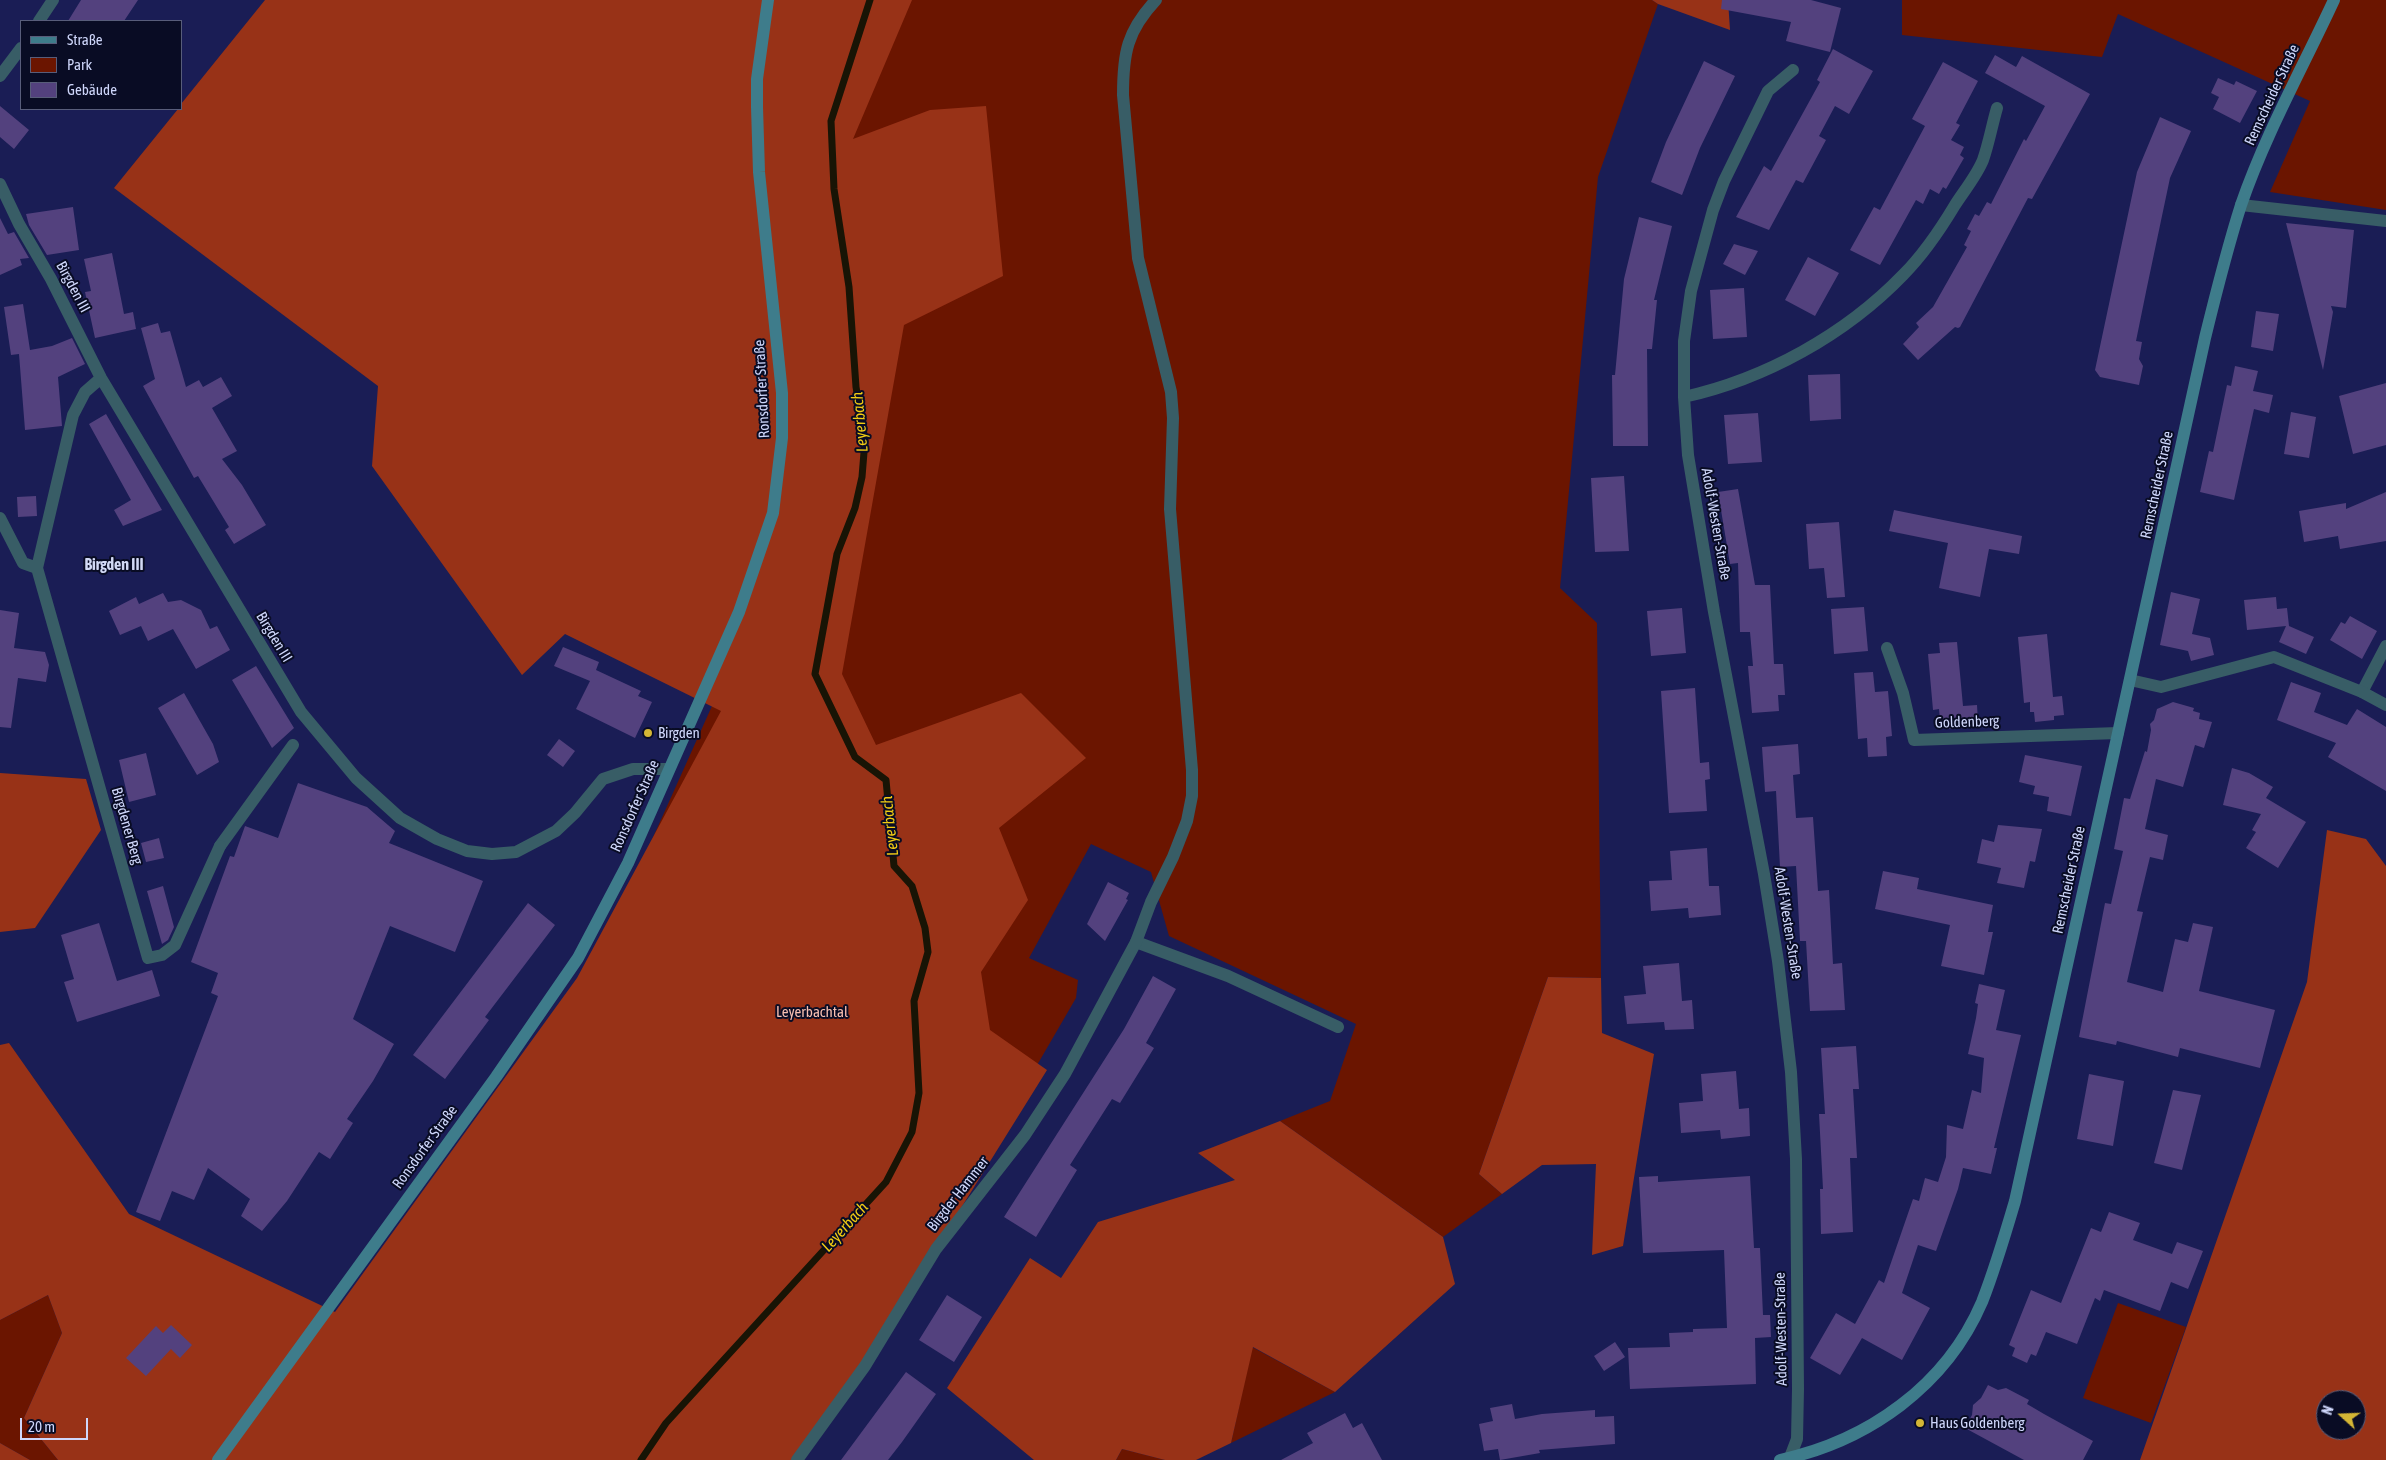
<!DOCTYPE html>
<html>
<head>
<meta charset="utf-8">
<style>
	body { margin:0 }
	#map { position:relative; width:2386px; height:1460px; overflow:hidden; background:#1a1d55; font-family:"Asap Condensed",sans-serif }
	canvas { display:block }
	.legend { position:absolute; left:20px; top:20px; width:162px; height:90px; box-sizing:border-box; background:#090c24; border:1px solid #585d7a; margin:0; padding:6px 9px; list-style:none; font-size:15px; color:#cfd7fb }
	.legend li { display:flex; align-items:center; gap:10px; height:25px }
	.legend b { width:25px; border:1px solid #585d7a }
	.north { position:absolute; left:2316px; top:1390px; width:50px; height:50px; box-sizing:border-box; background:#090c24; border:1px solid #585d7a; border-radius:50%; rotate:290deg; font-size:14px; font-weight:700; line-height:20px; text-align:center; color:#cfd7fb }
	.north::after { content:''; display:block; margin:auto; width:18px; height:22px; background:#d4b635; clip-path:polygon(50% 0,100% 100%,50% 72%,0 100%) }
	.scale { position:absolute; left:20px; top:1418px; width:68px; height:22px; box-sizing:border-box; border:2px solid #cfd7fb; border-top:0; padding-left:6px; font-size:15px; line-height:18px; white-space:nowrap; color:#cfd7fb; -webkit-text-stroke:4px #090c24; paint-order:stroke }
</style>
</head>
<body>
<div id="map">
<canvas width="2386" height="1460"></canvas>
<ul class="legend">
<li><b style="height:6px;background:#3e7c8b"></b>Straße</li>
<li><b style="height:14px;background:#6b1500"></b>Park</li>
<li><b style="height:14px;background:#53417e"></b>Gebäude</li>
</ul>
<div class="north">N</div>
<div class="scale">20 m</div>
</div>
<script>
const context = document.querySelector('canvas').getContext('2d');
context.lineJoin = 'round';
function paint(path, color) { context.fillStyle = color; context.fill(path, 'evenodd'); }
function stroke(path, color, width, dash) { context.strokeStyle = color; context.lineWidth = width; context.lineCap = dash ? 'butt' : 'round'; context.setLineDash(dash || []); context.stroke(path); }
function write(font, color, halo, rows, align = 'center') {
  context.font = font + ' "Asap Condensed",sans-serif'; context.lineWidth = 4; context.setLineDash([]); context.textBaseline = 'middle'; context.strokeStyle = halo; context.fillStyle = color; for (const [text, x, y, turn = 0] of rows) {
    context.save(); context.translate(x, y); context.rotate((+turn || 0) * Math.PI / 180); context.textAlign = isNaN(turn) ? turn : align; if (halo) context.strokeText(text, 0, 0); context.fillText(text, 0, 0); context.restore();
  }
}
paint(new Path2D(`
	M783 0H1652L1658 4 1598 177 1560 588 1597 623 1601 978 1548 977 1479 1174 1502 1194 1443 1237 1280 1121 1330 1101 1356 1024 1169 936 1151 872 1091 844 1029 958 1078 980 1076 998 1022 1091 633 882 764 590Z
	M1902 0H2386V210L2270 192 2310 101 2118 14 2102 57 1902 35Z
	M48 1295 62 1333 24 1418 58 1460H30L0 1443V1320Z
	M2118 1303 2186 1327 2151 1423 2083 1398Z
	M1252 1347 1335 1392 1231 1443Z
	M1122 1449 1165 1460H1116Z`), '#6b1500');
paint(new Path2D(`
	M265 0H912L853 139 930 110 986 106 1003 276 904 325 842 674 876 745 1021 693 1086 758 999 828 1028 900 981 972 990 1030 1047 1070 880 1338 792 1460H58L24 1418 62 1333 48 1295 0 1320V1045L9 1043 129 1214 335 1312 577 978 721 711 565 634 522 675 372 466 378 386 114 188 178 109H181V104Z
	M1652 0H1728L1730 30 1658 4Z
	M0 773 86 779 101 830 35 928 0 932Z
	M2327 830 2366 839 2386 866V1460H2140L2307 982ZM2326 1400H2356V1430H2326Z
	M1548 977 1601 978 1602 1033 1654 1054 1623 1246 1592 1255 1596 1164 1542 1165 1502 1194 1479 1174Z
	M1280 1121 1443 1237 1455 1284 1335 1392 1253 1347 1231 1443 1196 1460H1165L1122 1449 1116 1460H1034L947 1388 1030 1258 1061 1278 1098 1222 1235 1180 1198 1153Z
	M0 1443 30 1460H0Z`), '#983217');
stroke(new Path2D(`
	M641 1460 666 1423 886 1182 912 1132 919 1093 914 1001 928 952 925 928 912 886 894 866 886 780 855 757 815 674 837 554 855 508 862 477 865 440 856 387 849 287 834 189 831 121 870 0`), '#181405', 7);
paint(new Path2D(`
	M81 0H138L124 21H68Z
	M1722 0H1811L1841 8 1830 52 1786 41 1791 22 1721 9Z
	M1833 49 1873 71 1849 114 1835 106 1819 136 1826 140 1803 183 1796 180 1769 230 1736 217 1764 166 1771 171 1820 82 1817 80Z
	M1995 55 2016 67 2022 56 2090 94 2032 199 2028 198 1960 327 1958 328 1955 327 1918 360 1903 344 1919 327 1916 323 1933 307 1967 247 1964 245 1971 231 1967 229 1975 214 1979 216 1987 202 1991 204 2024 139 2026 141 2045 106 1985 73Z
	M1704 61 1735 76 1700 148 1682 195 1651 182 1666 142Z
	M1943 62 1978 81 1956 123 1960 125 1951 140 1964 147 1960 155 1964 158 1946 189 1943 187 1939 194 1930 189 1923 204 1916 200 1880 265 1850 250 1874 207 1880 210 1925 126 1912 119Z
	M2218 78 2234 85 2236 81 2257 91 2240 123 2213 109 2219 97 2211 93Z
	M0 106 29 130 14 149 0 137Z
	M2160 117 2191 131 2170 178 2147 287 2136 341 2142 342 2139 359 2143 366 2139 385 2100 377 2095 370 2137 172Z
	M73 207 79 250 47 255 29 225 26 214Z
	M1639 217 1672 226 1654 300H1657L1652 349H1647L1648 446H1613L1612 375H1615L1624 279Z
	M0 218 8 234 14 232 29 258 20 259 22 265 0 275Z
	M2286 223 2354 230 2346 308 2331 306 2333 312 2323 370Z
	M1734 244 1758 251 1745 275 1723 264Z
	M112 253 124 314 133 312 136 329 95 338 85 292 91 291 84 259Z
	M1808 257 1839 273 1815 316 1785 300Z
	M1744 288 1747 337 1713 339 1710 290Z
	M23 304 30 350 52 346 72 338 85 364 58 377 62 426 25 430 19 354 11 355 4 307Z
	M2256 311 2279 314 2273 351 2251 347Z
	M158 323 161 333 170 331 186 387 199 380 203 387 221 377 232 396 212 408 237 451 222 459 242 485 266 525 234 544 225 530 229 527 198 476 194 478 143 386 155 379 141 328Z
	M2235 366 2258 371 2253 391 2273 395 2269 413 2254 409 2234 500 2200 492 2209 451 2213 452 2227 385 2231 386Z
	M1840 374 1841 419 1810 421 1808 375Z
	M2386 383V445L2353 454 2339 396Z
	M2291 412 2316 417 2309 458 2284 454Z
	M1758 413 1762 462 1728 464 1724 415Z
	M106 414 162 510 123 526 114 510 131 500 89 424Z
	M1624 476 1629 551 1595 552 1591 478Z
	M1738 489 1755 585H1770L1774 664H1783L1785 695H1778L1779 711 1752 713 1748 666H1753L1750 632H1740L1738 563 1730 564 1718 492Z
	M2386 492V541L2340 549 2338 536 2304 542 2299 511 2346 503V509Z
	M36 496 37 516 18 517 17 497Z
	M1894 510 2022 536 2019 554 1989 549 1980 597 1939 588 1948 543 1889 531Z
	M1839 522 1845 597 1827 598 1824 568 1809 569 1806 524Z
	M2171 592 2200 599 2192 634 2210 638 2214 655 2191 661 2188 651 2160 645Z
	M163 593 168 602 181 600 201 610 210 629 217 626 230 650 196 669 173 629 148 641 141 626 120 635 109 611 136 597 139 604Z
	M2276 597 2277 609 2287 608 2289 626 2314 637 2306 654 2279 642 2286 626 2247 630 2244 600Z
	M1864 607 1868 651 1834 654 1831 609Z
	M1682 608 1686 653 1651 656 1647 611Z
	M0 610 19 613 14 648 45 652 49 665 46 682 18 678 11 728 0 727Z
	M2350 616 2377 631 2362 659 2330 640 2341 622 2345 624Z
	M2047 634 2053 697 2062 696 2064 715 2054 716V720L2035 722 2034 712H2030V702L2024 703 2018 637Z
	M1957 642 1963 706 1977 705 1978 724 1964 725V728L1944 729V719L1940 720 1939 709 1933 710 1928 654 1940 653 1939 643Z
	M563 647 599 662 596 670 641 691 638 696 652 702 635 738 576 709 590 681 554 666Z
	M256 666 294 728 272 748 232 680Z
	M1873 672 1875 692 1888 691 1892 736 1886 737 1887 756 1868 757 1867 738 1858 739 1854 673Z
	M2291 682 2321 693 2314 712 2347 725 2357 709 2386 727V791L2328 757 2336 743 2277 720Z
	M1695 688 1700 763 1709 762 1710 779 1705 780 1707 811 1669 813 1661 691Z
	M184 693 213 744 219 762 197 775 158 708Z
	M2173 702 2194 708 2193 711 2200 713 2199 719 2212 722 2204 748 2195 745 2183 787 2156 779 2145 829 2168 835 2163 860 2150 857 2137 911 2143 912 2127 982 2163 992 2175 939 2188 942 2193 923 2213 927 2199 991 2275 1010 2260 1068 2180 1048 2178 1057 2117 1041 2116 1045 2079 1037 2105 903 2111 904 2123 851 2114 849 2124 798 2130 799 2145 751 2147 752 2151 730 2150 724 2154 720 2157 709Z
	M559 739 575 751 563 767 547 755Z
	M1798 744 1800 774 1793 775 1796 818 1813 817 1818 891 1829 890 1833 964 1842 963 1845 1010 1810 1011 1806 941H1800L1796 866 1780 867 1776 791 1765 792 1762 747Z
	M146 753 156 795 129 802 119 760Z
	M2025 755 2082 766 2071 816 2047 811 2049 797 2033 794 2035 786 2019 782Z
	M2232 768 2249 773 2273 787 2266 798 2306 822 2278 868 2246 848 2256 832 2252 830 2261 814 2223 805Z
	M298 783 367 807 395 831 389 843 483 881 455 952 390 926 353 1019 394 1044 373 1081 347 1119 353 1123 330 1159 319 1152 287 1201 262 1231 241 1216 250 1199 208 1168 194 1200 172 1191 160 1221 136 1212 218 996 211 993 218 973 191 962 230 856 234 857 245 826 278 838Z
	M1998 825 2042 829 2035 862 2030 861 2024 888 1997 883 2001 868 1977 863 1982 839 1994 842Z
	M159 838 164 858 146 862 141 843Z
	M1707 848 1709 886H1719L1721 915 1689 918 1688 908 1651 911 1649 881 1672 880 1670 851Z
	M1883 871 1919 878 1917 889 1993 905 1988 932H1993L1984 975 1941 966 1950 925 1875 909Z
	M1108 882 1129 893 1126 899 1128 900 1105 941 1087 924Z
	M163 886 174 927 168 940 162 944 147 891Z
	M528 903 555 925 485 1017 489 1020 445 1079 413 1055Z
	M99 923 117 981 152 970 160 996 77 1022 64 982 74 979 61 935Z
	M1679 963 1682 1001 1692 1000 1694 1029 1665 1030 1664 1022 1627 1024 1624 996 1646 994 1643 966Z
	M1153 976 1176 989 1146 1043 1154 1048 1120 1103 1112 1099 1070 1165 1077 1170 1036 1237 1004 1217 1124 1029Z
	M1979 984 2005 990 1996 1030 2021 1035 1994 1148H1997L1991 1174 1963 1168 1958 1189 1936 1251 1918 1245 1902 1293 1930 1308 1902 1360 1862 1338 1840 1375 1810 1358 1836 1313 1855 1324 1879 1280 1884 1283 1913 1199 1919 1201 1925 1178 1938 1182 1946 1157 1947 1125 1963 1129 1972 1090 1981 1093 1984 1058 1968 1054 1976 1018 1978 1004 1975 1003Z
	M1856 1046 1859 1089H1853L1857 1158H1850L1853 1232 1821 1234 1820 1189H1823L1819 1114H1825L1821 1048Z
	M1736 1071 1739 1109 1749 1108 1750 1136 1721 1139 1720 1130 1681 1133 1679 1103 1703 1101 1701 1074Z
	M2089 1074 2124 1081 2113 1146 2077 1139Z
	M2173 1090 2201 1095 2182 1170 2154 1163Z
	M1658 1176V1182L1750 1176 1754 1248H1760L1763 1315H1770L1771 1337 1755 1338 1756 1384 1630 1389 1628 1348 1670 1347 1669 1333 1693 1332V1329L1727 1328 1724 1250 1643 1253 1639 1177Z
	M2109 1212 2140 1223 2133 1240 2172 1254 2177 1242 2203 1251 2188 1289 2171 1282 2160 1311 2104 1290 2100 1301 2095 1298 2077 1344 2046 1332 2036 1356 2031 1354 2027 1363 2012 1356 2015 1348 2009 1345 2031 1290 2061 1303 2091 1228 2101 1232Z
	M947 1295 982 1317 954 1362 919 1340Z
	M171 1325 192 1345 180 1358 171 1349 146 1376 126 1358 156 1326 163 1333Z
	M1615 1342 1625 1357 1604 1371 1594 1356Z
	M906 1372 936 1394 902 1442 888 1460H841Z
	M1988 1385 1998 1390 2006 1388 2029 1400 2027 1404 2044 1414 2093 1441 2083 1460H2024L1965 1428 1972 1415 1973 1405 1981 1398Z
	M1512 1404 1515 1419 1542 1414 1595 1410V1417L1614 1416 1615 1444 1539 1450 1540 1453 1500 1460 1498 1449 1484 1451 1479 1424 1493 1421 1490 1408Z
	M1345 1413 1353 1428 1362 1423 1382 1460H1281L1313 1443 1307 1433Z`), '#53417e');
stroke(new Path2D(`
	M2362 692 2386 646
	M220 846 293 745
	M1136 942 1228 976 1338 1027`), '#385d66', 12);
stroke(new Path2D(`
	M39 21 53 0
	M0 76 21 48
	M0 184 19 224 51 279 101 378 301 712 356 778 400 818 437 839 467 851 492 854 516 852 556 831 575 813 603 779 633 769H669
	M2241 205 2386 221
	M101 378 85 392 73 415 37 568 148 958 162 955 175 945 220 846
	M1684 397C1765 379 1845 335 1903 275 1924 254 1940 230 1955 205 1964 191 1977 175 1983 160 1989 143 1992 125 1997 108
	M0 518 23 563 37 568
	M1887 648 1903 693 1914 740 2118 733
	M2130 680 2161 687 2274 657 2362 692 2386 705
	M797 1460 865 1366 936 1249 1025 1135 1065 1074 1136 942 1151 902 1173 857 1187 821 1192 796V770L1170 509 1173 418 1171 392 1138 258 1123 95C1123 53 1127 31 1156 0
	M1789 1460 1797 1439 1798 1389 1796 1159 1791 1072 1778 961 1764 874 1714 612 1688 455 1684 397V341L1691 291 1713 210 1724 181 1768 91 1793 70`), '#385d66', 12);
stroke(new Path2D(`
	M218 1460 496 1077 578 958 628 863 739 612 773 513 782 438V393L759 172 757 107V79L768 0
	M1780 1460C1868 1441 1946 1386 1982 1302 1995 1269 2005 1235 2015 1201L2205 338C2216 293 2227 249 2241 205 2265 135 2303 67 2334 0`), '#3e7c8b', 12);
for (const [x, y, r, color] of [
	[648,733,5,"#d4b635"],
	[1920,1423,5,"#d4b635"]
]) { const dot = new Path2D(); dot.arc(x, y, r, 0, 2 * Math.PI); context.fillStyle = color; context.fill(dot); stroke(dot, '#090c24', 2); }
write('15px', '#cfd7fb', '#090c24', [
	["Remscheider Straße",2272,95,-65],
	["Birgden III",73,287,62],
	["Ronsdorfer Straße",762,389,-93],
	["Remscheider Straße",2157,485,-78],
	["Adolf-Westen-Straße",1716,524,80],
	["Birgden III",274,637,59],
	["Goldenberg",1967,722,-2],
	["Ronsdorfer Straße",635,806,-66],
	["Birgdener Berg",127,826,74],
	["Remscheider Straße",2069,880,-78],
	["Adolf-Westen-Straße",1788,923,81],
	["Ronsdorfer Straße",425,1147,-54],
	["Birgder Hammer",958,1194,-52],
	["Adolf-Westen-Straße",1781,1329,-91]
]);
write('15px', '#cfd7fb', '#090c24', [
	["Birgden",658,733],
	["Haus Goldenberg",1930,1423]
], 'left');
write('15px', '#f8bfb0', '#090c24', [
	["Leyerbachtal",812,1012]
]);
write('italic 16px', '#f2cc14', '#090c24', [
	["Leyerbach",860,422,-95],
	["Leyerbach",890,826,-96],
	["Leyerbach",845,1227,-48]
]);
write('bold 16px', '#d2d9f5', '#090c24', [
	["Birgden III",114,565]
]);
</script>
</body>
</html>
